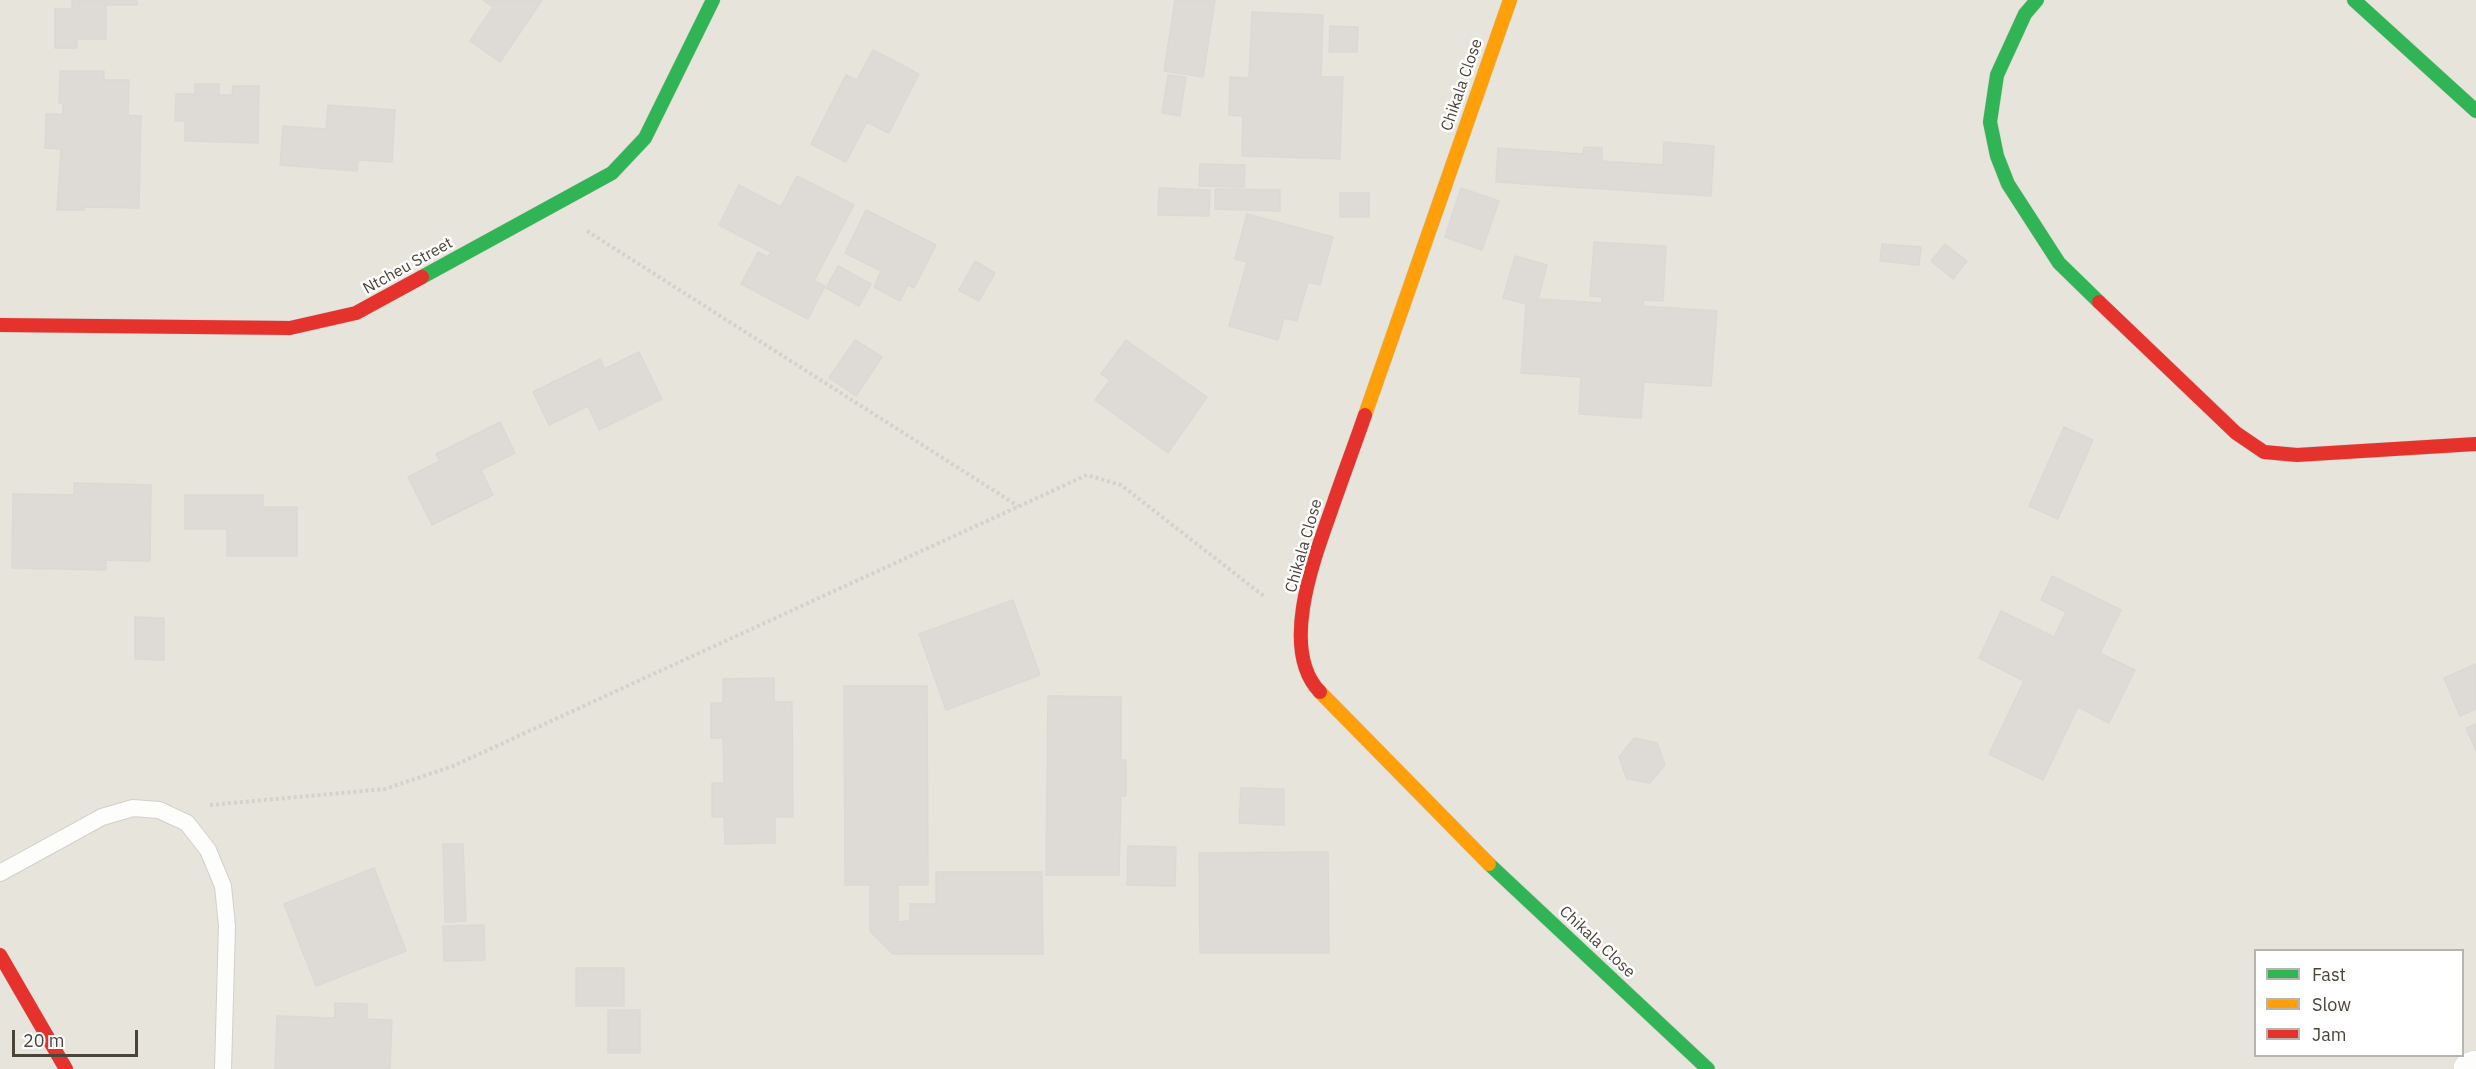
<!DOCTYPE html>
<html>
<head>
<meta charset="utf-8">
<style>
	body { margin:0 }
	#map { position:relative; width:2476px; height:1069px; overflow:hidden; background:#f4f2ee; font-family:"IBM Plex Sans",sans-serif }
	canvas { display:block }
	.legend { position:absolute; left:2254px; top:949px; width:210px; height:108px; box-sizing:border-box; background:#fff; border:2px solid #b7b4b0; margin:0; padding:8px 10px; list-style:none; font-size:18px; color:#4b4439 }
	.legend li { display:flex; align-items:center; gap:12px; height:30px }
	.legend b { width:30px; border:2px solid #b7b4b0 }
	.scale { position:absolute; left:12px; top:1030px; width:126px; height:27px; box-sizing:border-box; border:3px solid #4b4439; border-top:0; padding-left:8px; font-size:18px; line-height:21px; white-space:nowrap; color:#4b4439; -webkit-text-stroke:4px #fff; paint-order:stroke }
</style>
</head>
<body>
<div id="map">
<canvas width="2476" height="1069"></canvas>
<ul class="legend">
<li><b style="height:8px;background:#30b455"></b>Fast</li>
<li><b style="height:8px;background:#ff9f0a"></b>Slow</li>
<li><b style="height:8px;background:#e5322d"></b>Jam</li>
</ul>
<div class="scale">20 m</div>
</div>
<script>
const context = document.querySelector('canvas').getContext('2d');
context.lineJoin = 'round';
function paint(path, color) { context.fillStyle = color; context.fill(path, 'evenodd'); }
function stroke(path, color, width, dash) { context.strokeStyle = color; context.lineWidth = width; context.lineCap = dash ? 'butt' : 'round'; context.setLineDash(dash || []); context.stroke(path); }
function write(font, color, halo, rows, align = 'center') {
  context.font = font + ' "IBM Plex Sans",sans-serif'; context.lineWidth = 5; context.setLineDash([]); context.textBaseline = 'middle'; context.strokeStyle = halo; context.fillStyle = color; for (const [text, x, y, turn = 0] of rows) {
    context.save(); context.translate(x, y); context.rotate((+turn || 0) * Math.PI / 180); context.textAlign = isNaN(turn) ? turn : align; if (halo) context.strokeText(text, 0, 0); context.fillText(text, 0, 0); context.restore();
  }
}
paint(new Path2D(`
	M0 0H2476V1069H0ZM2256 950H2462V1056H2256Z`), '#e7e4dc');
const building = new Path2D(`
	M72 0H137V5H106V39H77V48H55V9H72Z
	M483 0H542L500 62 470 41 493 7Z
	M1175 0H1215L1203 77 1164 71Z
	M1252 12 1323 15 1321 77H1343L1340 159 1242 156 1243 116 1229 115 1230 77 1249 78Z
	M1330 26 1358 27 1357 52H1329Z
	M873 50 919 74 889 133 867 122 846 162 811 144 846 75 857 80Z
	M60 71H104V80H129L128 115 141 116 139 208 84 207V210H57L61 149 45 148 46 114H63V103H59Z
	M1168 75 1186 77 1180 116 1162 113Z
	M195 84H219V95H232L233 86H259L258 143 185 141V121H175L176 94H195Z
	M328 105 395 110 392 162 358 160 357 171 280 165 283 126 326 129Z
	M1664 142 1714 146 1711 196 1496 182 1498 148 1583 154 1584 147 1602 148V161L1663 165Z
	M1200 164 1245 165 1244 187 1199 186Z
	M797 176 854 205 814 281 825 286 808 319 741 284 758 252 768 257 771 252 719 225 739 185 781 207Z
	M1159 188 1210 190 1209 216 1158 215Z
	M1461 188 1499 201 1482 250 1445 237Z
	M1215 189 1280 190V211L1215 209Z
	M1340 193H1369V217H1340Z
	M866 210 936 245 914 288 908 285 900 301 874 287 881 271 845 253Z
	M1247 214 1333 237 1320 285 1308 282 1297 321 1284 318 1278 340 1229 326 1247 262 1235 259Z
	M1594 242 1666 246 1663 301 1644 300 1643 306 1717 311 1711 386 1644 382 1641 418 1579 414 1581 377 1521 373 1526 304 1503 298 1515 256 1547 265 1538 299 1602 303V297L1590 296Z
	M1882 244 1921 247 1919 265 1880 261Z
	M1945 244 1967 261 1953 279 1931 261Z
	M975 261 995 273 979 301 959 290Z
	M838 266 871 284 859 306 826 288Z
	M855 340 882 357 856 396 829 378Z
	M1126 340 1207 397 1168 453 1095 400 1110 380 1101 374Z
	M639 352 662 399 599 430 588 406 549 425 533 392 600 359 605 369Z
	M500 422 515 453 481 470 493 495 432 525 408 477 440 461 436 454Z
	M2064 427 2093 440 2058 519 2029 506Z
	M74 483 151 485 150 561 106 560V570L12 568 13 494 74 495Z
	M185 495H263V507H297V556H227V529H185Z
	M2052 576 2121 610 2100 653 2135 670 2109 723 2078 707 2043 780 1989 754 2024 681 1979 658 2001 611 2054 637 2066 612 2041 600Z
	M1013 600 1040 675 946 710 919 634Z
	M135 617 164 618V660L135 659Z
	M2476 664V709L2460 716 2444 678Z
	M774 678V702H792L793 817H775V843L725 844 724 817H712V783H724L723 738H711V703H723V679Z
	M844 686H927L928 885H898V922L908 921V954H893L870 931V885H845Z
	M1048 696 1121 697V760H1126V796H1121L1119 875H1046Z
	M2476 724V751L2466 728Z
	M1634 738 1657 743 1665 765 1650 783 1627 779 1619 757Z
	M1241 788 1284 789V825L1239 823Z
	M443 844H463L466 921 445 922Z
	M1128 846 1176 847 1175 886 1127 885Z
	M1328 852 1329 953H1200L1199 853Z
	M374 868 406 951 316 986 284 904Z
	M936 872H1042L1043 954H910V904H936Z
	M484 925 485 960 444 961 443 926Z
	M576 968H624V1006H576Z
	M335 1003 367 1004V1019L392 1020 390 1069H275L277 1016 335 1018Z
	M608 1010H640V1053H608Z`);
paint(building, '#dedbd6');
stroke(building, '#dcd9d4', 1.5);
const lane = new Path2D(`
	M0 873 102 817 133 808 159 810 187 823 208 850 223 886 227 926 223 1069`);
const street = new Path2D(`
	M2470 1069 2476 1067`);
const fast = new Path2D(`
	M2037 0 2025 14 1997 75 1990 122 1997 156 2008 184 2059 263 2099 302
	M2354 0 2476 111
	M422 277 612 173 645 138 713 0
	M1489 864 1708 1069`);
const slow = new Path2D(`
	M1365 415 1510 0
	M1320 692 1489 864`);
const jam = new Path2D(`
	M2099 302 2236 433 2264 452 2297 455 2476 444
	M0 325 290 328 356 313 422 277
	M1320 692C1277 648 1317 551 1334 502 1344 473 1355 444 1365 415
	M0 955 66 1069`);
stroke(lane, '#d2d0cb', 18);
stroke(street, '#d2d0cb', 34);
stroke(fast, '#d3cfc5', 15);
stroke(slow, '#d3cfc5', 15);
stroke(jam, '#d3cfc5', 15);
stroke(new Path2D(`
	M587 231 1018 506
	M210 805 385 789 453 766 1087 475 1121 485 1265 597`), '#d3d2cc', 4, [3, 3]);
stroke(lane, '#fdfdfc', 16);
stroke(street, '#fdfdfc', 33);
stroke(fast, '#30b455', 14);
stroke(slow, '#ff9f0a', 14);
stroke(jam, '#e5322d', 14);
write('16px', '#4b4439', '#fff', [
	["Chikala Close",1462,85,-71],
	["Ntcheu Street",408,266,-29],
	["Chikala Close",1304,546,-74],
	["Chikala Close",1597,942,43]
]);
</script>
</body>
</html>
